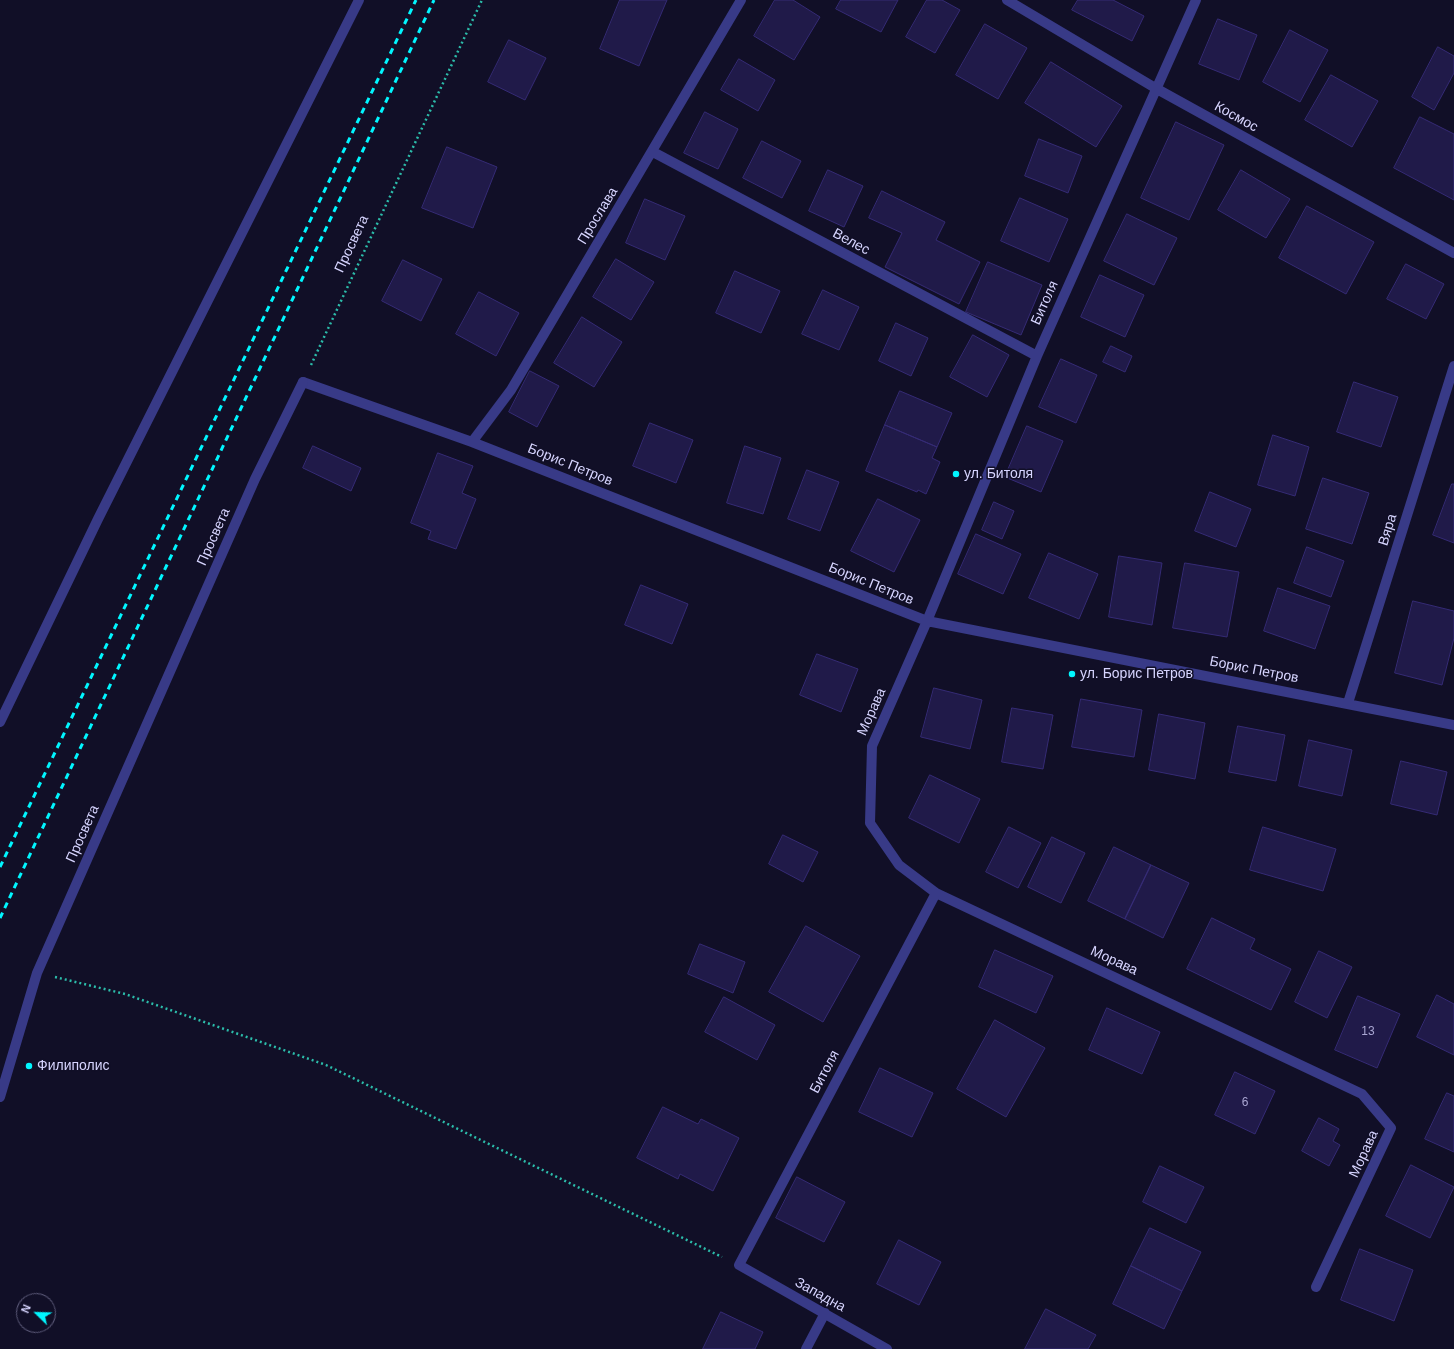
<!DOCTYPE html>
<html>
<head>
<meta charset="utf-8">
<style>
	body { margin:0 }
	#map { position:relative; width:1454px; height:1349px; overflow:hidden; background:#110f27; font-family:Helvetica,sans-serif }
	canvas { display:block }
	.north { position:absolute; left:16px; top:1293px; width:40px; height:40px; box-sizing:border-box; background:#110f27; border:1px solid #605e7d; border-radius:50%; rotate:293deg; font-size:11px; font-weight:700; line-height:16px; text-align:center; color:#d7d5ff }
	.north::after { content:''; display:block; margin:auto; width:14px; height:18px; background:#01f6ff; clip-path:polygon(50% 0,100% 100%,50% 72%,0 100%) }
</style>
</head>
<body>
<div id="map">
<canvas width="1454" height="1349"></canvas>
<div class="north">N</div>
</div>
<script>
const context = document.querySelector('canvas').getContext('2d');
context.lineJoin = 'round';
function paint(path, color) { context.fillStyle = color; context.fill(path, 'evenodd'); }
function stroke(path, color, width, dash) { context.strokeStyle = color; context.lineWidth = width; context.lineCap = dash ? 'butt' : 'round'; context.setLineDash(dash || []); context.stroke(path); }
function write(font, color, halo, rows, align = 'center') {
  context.font = font + ' Helvetica,sans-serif'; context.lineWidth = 3; context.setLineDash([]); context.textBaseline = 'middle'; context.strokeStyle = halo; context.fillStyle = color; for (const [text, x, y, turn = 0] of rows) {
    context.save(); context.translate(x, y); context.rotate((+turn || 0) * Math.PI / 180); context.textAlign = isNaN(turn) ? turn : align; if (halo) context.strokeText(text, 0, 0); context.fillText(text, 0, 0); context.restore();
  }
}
const building = new Path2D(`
	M620 0H667L639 66 600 49Z
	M775 0H793L820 17 794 60 754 36Z
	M841 0H898L881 32 836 9Z
	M927 0H942L960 10 935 53 906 37Z
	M1078 0H1113L1144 16 1132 41 1072 10Z
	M1218 19 1257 35 1239 80 1199 64Z
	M985 24 1027 48 998 99 956 75Z
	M1290 30 1328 50 1300 102 1263 82Z
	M509 40 546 58 525 100 488 82Z
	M1438 47 1454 56V73L1434 110 1412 97Z
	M739 59 775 80 758 111 721 90Z
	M1051 62 1122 106 1096 147 1025 103Z
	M1331 75 1378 101 1352 147 1305 120Z
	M705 112 738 129 718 169 684 153Z
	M1420 117 1454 134V200L1394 168Z
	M1176 122 1224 145 1189 220 1141 198Z
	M1039 139 1082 156 1068 193 1025 176Z
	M762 141 801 161 782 198 743 178Z
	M447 147 497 167 473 228 422 208Z
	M828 170 863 186 844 227 809 211Z
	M1241 170 1290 199 1266 238 1218 210Z
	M882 191 945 222 936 240 980 262 959 304 885 267 902 233 869 218Z
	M1020 198 1068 219 1049 262 1001 241Z
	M645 199 685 216 665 260 626 243Z
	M1307 206 1374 242 1346 294 1279 258Z
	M1127 214 1177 238 1154 285 1104 261Z
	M616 259 654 282 631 320 593 297Z
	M403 260 442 279 421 321 382 301Z
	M988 262 1042 285 1021 335 966 312Z
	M1406 264 1444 284 1426 319 1387 299Z
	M735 271 780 291 761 333 716 313Z
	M1100 275 1144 295 1125 337 1081 317Z
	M823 290 859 307 839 350 802 334Z
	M479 292 519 313 496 356 456 334Z
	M582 317 622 342 594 387 554 363Z
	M896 323 928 338 911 376 879 361Z
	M973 335 1009 355 987 397 950 377Z
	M1111 346 1132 356 1125 372 1103 362Z
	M1061 359 1097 375 1076 423 1039 407Z
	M530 371 559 386 537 427 509 412Z
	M1354 382 1398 397 1381 447 1337 432Z
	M900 391 952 413 937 447 885 425Z
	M650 423 693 440 676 483 633 466Z
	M885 425 937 447 932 458 940 462 926 494 918 490 917 492 866 471Z
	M1027 426 1063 441 1041 492 1005 477Z
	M1273 435 1309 447 1295 496 1258 485Z
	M313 446 361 468 351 491 303 468Z
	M745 446 781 458 763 514 727 503Z
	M438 453 473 466 462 493 476 499 456 549 428 539 431 531 411 523Z
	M807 470 839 482 820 531 788 519Z
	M1323 478 1369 493 1352 544 1306 529Z
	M1452 484H1454V543L1433 535Z
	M1210 492 1251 509 1236 547 1195 531Z
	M878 499 920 520 894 572 851 551Z
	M994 502 1014 511 1002 539 982 530Z
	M976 534 1021 554 1003 594 958 574Z
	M1307 547 1344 561 1331 597 1294 583Z
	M1049 553 1098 574 1079 619 1029 598Z
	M1119 556 1162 563 1152 625 1109 617Z
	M1185 563 1239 572 1227 637 1173 628Z
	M641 585 688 604 672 644 625 625Z
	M1278 588 1330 606 1315 649 1264 631Z
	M1413 601 1454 611V638L1442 685 1395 673Z
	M817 654 858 669 841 712 800 695Z
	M934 688 982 700 970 749 921 737Z
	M1081 699 1142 710 1134 757 1072 747Z
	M1012 708 1053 715 1043 769 1002 762Z
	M1159 714 1205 723 1195 779 1149 770Z
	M1238 726 1285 735 1276 781 1229 772Z
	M1309 740 1352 750 1342 796 1299 786Z
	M1401 761 1447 772 1437 815 1391 804Z
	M930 775 980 799 959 843 909 818Z
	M1009 827 1041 843 1018 888 986 872Z
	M1263 827 1336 849 1323 891 1250 870Z
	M783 835 818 852 803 882 769 864Z
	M1052 837 1085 853 1061 903 1028 887Z
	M1114 847 1151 865 1125 919 1088 901Z
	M1151 865 1189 883 1163 938 1125 919Z
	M1212 918 1255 939 1250 949 1291 969 1271 1010 1187 969Z
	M806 926 860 956 823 1022 769 992Z
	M700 944 745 962 733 993 688 974Z
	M995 950 1053 976 1036 1013 979 987Z
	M1319 951 1352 967 1327 1018 1295 1002Z
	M1437 995 1454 1004V1055L1417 1037Z
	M1358 996 1400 1014 1377 1068 1335 1050Z
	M724 997 775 1025 757 1060 705 1032Z
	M1107 1008 1160 1032 1142 1074 1089 1050Z
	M995 1020 1045 1048 1006 1117 957 1089Z
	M880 1068 933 1093 912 1137 859 1112Z
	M1235 1072 1275 1091 1255 1134 1215 1115Z
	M1447 1093 1454 1096V1152L1425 1139Z
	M663 1107 698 1124 701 1119 739 1138 713 1191 680 1174 678 1179 637 1158Z
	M1319 1118 1339 1129 1333 1141 1340 1145 1329 1166 1302 1151Z
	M1411 1165 1454 1187 1430 1238 1386 1216Z
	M1160 1166 1204 1187 1186 1223 1143 1202Z
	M797 1177 845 1202 824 1242 776 1218Z
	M1150 1228 1201 1252 1182 1291 1131 1266Z
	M899 1240 941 1262 919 1305 877 1284Z
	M1360 1249 1413 1270 1394 1321 1341 1300Z
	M1131 1266 1182 1291 1164 1329 1113 1304Z
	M1046 1309 1096 1335 1088 1349H1025Z
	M721 1312 763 1332 755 1349H703Z`);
paint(building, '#201a49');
stroke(building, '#352b75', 1);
stroke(new Path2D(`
	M311 365 482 0
	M55 977 125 994 326 1065 722 1257`), '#2cbcaa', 2.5, [2, 3]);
stroke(new Path2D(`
	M1007 0 1157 89 1454 253
	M1196 0 1037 356 927 621 872 746 870 823 899 865 936 893 1362 1094 1391 1128 1316 1287
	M653 152 1037 356
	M303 382 472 442 927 621 1454 725
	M472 442 511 390 741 0
	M1348 703 1454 366
	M806 1349 825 1313
	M887 1349 739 1265 936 893`), '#383a87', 10);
stroke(new Path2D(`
	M0 722 98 519 359 0
	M0 1097 37 973 255 479 303 382`), '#383a87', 10);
stroke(new Path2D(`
	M0 867 416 0
	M0 918 434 0`), '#01f6ff', 3, [6, 5]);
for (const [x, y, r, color] of [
	[956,474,4,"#01f6ff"],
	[1072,674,4,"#01f6ff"],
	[29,1066,4,"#01f6ff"]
]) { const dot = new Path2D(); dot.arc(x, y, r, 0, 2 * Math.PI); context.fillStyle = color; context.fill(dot); stroke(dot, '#110f27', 1.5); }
write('12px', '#a9a6d2', null, [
	["13",1368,1032],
	["6",1245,1103]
]);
write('14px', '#d7d5ff', '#110f27', [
	["Космос",1236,117,29],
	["Прослава",598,216,-59],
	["Велес",851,242,28],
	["Просвета",352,244,-65],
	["Битоля",1045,303,-66],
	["Борис Петров",570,465,22],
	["Вяра",1388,530,-73],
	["Просвета",214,537,-66],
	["Борис Петров",871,584,22],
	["Борис Петров",1254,670,11],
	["Морава",872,712,-66],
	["Просвета",83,834,-66],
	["Морава",1114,961,25],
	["Битоля",825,1072,-62],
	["Морава",1364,1154,-65],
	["Западна",820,1295,29]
]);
write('14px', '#d7d5ff', '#110f27', [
	["ул. Битоля",964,474],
	["ул. Борис Петров",1080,674],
	["Филиполис",37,1066]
], 'left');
</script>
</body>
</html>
